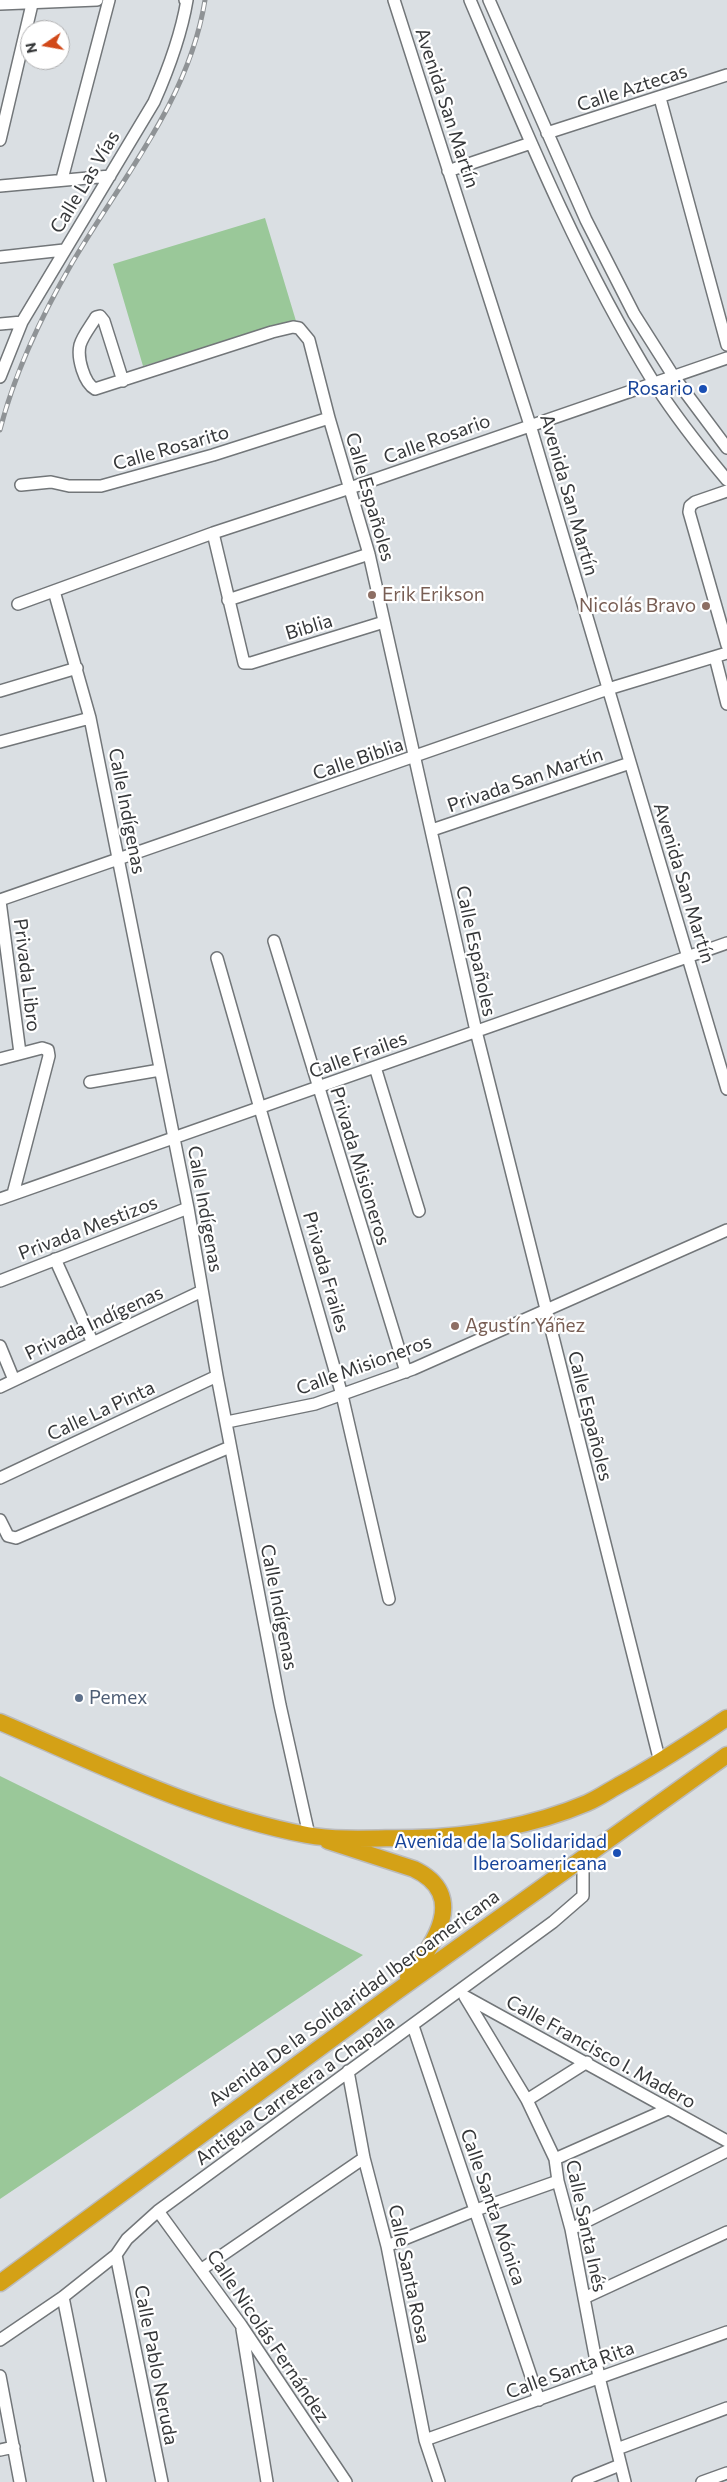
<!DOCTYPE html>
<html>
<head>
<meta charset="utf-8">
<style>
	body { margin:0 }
	#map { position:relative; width:727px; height:2482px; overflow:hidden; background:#dadfe3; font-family:Commissioner,sans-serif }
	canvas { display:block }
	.north { position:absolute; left:20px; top:20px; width:50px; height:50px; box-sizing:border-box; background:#fff; border:1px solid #afafb0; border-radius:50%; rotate:258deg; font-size:14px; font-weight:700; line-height:20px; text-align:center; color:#36383a }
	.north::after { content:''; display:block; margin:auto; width:18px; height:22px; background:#d14919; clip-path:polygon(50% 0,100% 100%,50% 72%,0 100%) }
</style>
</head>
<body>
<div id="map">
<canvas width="727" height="2482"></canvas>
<div class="north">N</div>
</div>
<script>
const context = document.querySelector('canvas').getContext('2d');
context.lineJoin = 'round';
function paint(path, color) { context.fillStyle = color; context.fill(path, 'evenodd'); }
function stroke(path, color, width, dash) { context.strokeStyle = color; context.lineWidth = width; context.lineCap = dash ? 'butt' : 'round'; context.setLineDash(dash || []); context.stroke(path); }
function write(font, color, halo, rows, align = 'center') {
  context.font = font + ' Commissioner,sans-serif'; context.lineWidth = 4.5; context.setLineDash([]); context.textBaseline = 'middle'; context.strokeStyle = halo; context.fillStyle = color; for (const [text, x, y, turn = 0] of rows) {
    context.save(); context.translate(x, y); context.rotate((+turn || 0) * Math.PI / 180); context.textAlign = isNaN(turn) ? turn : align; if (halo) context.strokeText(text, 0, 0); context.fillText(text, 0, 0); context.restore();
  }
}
paint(new Path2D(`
	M265 218 296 321 143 366 113 264Z
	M0 1776 363 1955 0 2199Z`), '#9ac899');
const minor = new Path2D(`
	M394 0 530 425 727 1089
	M470 0C525 130 579 262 654 383 676 417 701 449 727 480
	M489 0 586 220 634 314 674 377 727 448
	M0 4 97 0
	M660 98 727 345
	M547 133 727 75
	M0 140 33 0
	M448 171 531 143
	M62 179 109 0
	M0 186 110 176
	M0 257 64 250
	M0 324 22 322
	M0 377 22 322 154 102C169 68 181 36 187 0H185
	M123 381 104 321 100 316 96 317C91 326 83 335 80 345 77 358 84 383 95 389L272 332 293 327 299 328 309 340 329 418 369 554 476 1031 660 1762
	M21 485 51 482 69 486H101L213 455 329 418
	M727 491 695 502 690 506 689 512 727 645
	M213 533 244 663H251L384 622
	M54 591 90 718 188 1208 217 1376 280 1705 309 1835
	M228 600 369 554
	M18 604 213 533 350 488 727 358
	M715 657 727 704
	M0 691 77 668
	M0 742 90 718
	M432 830 630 763
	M0 900 608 689 727 653
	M0 901 20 1053
	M274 941 406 1372
	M217 958 342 1395 389 1599
	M0 1059 42 1048 48 1050 49 1056 13 1194
	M375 1067 419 1211
	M90 1082 160 1070
	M0 1199 727 943
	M55 1259 92 1341
	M0 1281 188 1208
	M0 1346 14 1380
	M0 1387 202 1291
	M227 1422 315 1404 413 1369 727 1230
	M0 1478 217 1376
	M0 1520 8 1536 16 1538 230 1447
	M465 1997 527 2100 555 2159 558 2181 571 2229 599 2377 625 2482
	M466 1997 727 2141
	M413 2026 539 2400
	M348 2071 364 2158 387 2246 425 2440 439 2482
	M527 2100 587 2062
	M555 2159 668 2109
	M158 2211 241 2325 346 2482
	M571 2229 727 2151
	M387 2246 476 2210 558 2181
	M116 2255 162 2482
	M202 2269 364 2158
	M63 2297 100 2482
	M584 2298 727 2232
	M242 2329 267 2482
	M0 2340 63 2297 116 2255 127 2239 158 2211 553 1922 583 1896V1856
	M0 2376 20 2482
	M425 2440 727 2332
	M617 2449 727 2408
	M0 2450 14 2447
	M578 2482 620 2465
	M702 2482 727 2473`);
const highway = new Path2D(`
	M0 1722C101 1765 198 1814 307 1835 340 1841 378 1838 412 1838 470 1837 533 1826 587 1803 599 1798 610 1790 621 1784 658 1764 692 1741 727 1718
	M328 1841 414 1869C469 1895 434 1945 408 1977
	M0 2283 393 1994 727 1755`);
stroke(minor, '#727679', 14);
stroke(highway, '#bbbbbc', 19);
stroke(minor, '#fff', 11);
stroke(highway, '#d4a116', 16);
const rail = new Path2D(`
	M0 430C15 371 42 315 72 263 122 178 189 100 205 0`);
stroke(rail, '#8f9396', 5);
stroke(rail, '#fff', 3, [9]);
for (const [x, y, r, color] of [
	[703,389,5,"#1a4fb4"],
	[372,595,5,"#8d6e63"],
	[706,606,5,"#8d6e63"],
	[455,1326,5,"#8d6e63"],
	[79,1698,5,"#5c6f8a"],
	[617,1853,5,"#1a4fb4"]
]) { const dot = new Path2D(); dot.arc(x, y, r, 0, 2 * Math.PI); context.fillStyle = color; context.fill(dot); stroke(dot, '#fff', 2); }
write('19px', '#36383a', '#fff', [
	["Calle Aztecas",632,88,-18],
	["Avenida San Martín",447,108,72],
	["Calle Las Vías",85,182,-59],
	["Calle Rosario",437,439,-20],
	["Calle Rosarito",171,448,-16],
	["Avenida San Martín",569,495,74],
	["Calle Españoles",370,497,74],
	["Biblia",309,627,-17],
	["Calle Biblia",358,759,-19],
	["Privada San Martín",525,780,-19],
	["Calle Indígenas",127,811,79],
	["Avenida San Martín",684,883,73],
	["Calle Españoles",476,951,78],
	["Privada Libro",27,975,83],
	["Calle Frailes",358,1055,-20],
	["Privada Misioneros",360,1166,73],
	["Calle Indígenas",205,1209,80],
	["Privada Mestizos",88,1228,-21],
	["Privada Frailes",326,1272,74],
	["Privada Indígenas",94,1323,-25],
	["Calle Misioneros",364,1365,-20],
	["Calle La Pinta",101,1411,-25],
	["Calle Españoles",590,1416,76],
	["Calle Indígenas",279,1607,79],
	["Avenida De la Solidaridad Iberoamericana",354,1998,-36],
	["Calle Francisco I. Madero",601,2052,29],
	["Antigua Carretera a Chapala",295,2090,-36],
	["Calle Santa Mónica",493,2207,71],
	["Calle Santa Inés",586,2226,78],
	["Calle Santa Rosa",409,2274,78],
	["Calle Nicolás Fernández",268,2336,56],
	["Calle Pablo Neruda",156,2365,79],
	["Calle Santa Rita",570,2370,-20]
]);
write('19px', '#164399', '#fff', [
	["Rosario",693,389],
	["Avenida de la Solidaridad",607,1842],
	["Iberoamericana",607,1864]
], 'right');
write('19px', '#785e54', '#fff', [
	["Erik Erikson",382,595],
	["Nicolás Bravo",696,606,"right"],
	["Agustín Yáñez",465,1326]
], 'left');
write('19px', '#4e5e75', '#fff', [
	["Pemex",89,1698]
], 'left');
</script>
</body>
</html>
